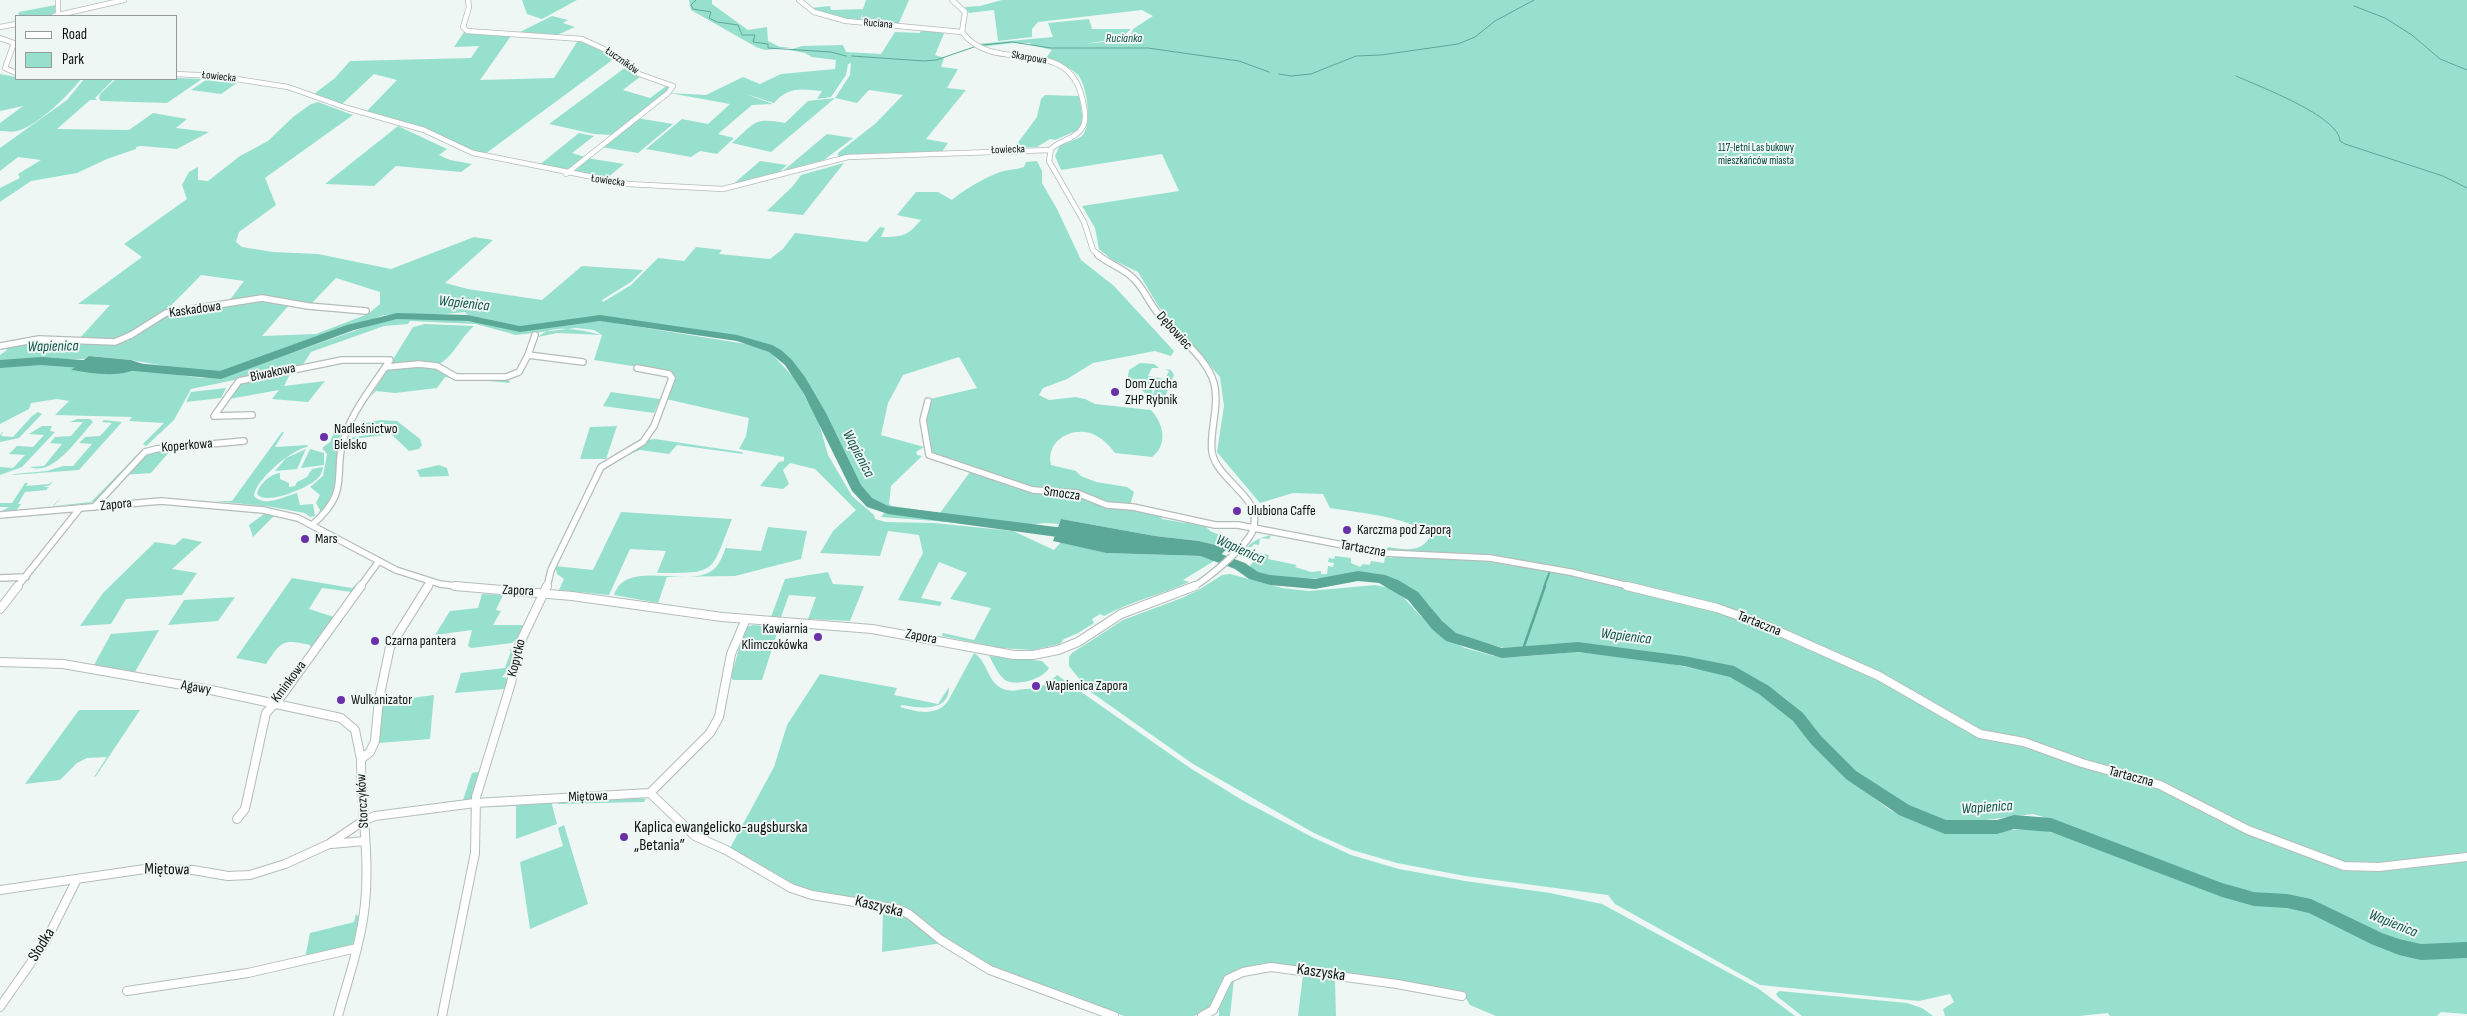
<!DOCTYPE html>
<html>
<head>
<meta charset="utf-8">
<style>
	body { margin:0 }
	#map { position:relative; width:2467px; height:1016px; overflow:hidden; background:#eef7f4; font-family:"Sofia Sans Condensed",sans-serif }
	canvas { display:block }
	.legend { position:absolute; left:15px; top:15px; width:162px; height:65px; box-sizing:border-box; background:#eef7f4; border:1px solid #949b99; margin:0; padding:6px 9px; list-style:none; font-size:15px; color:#0e1111 }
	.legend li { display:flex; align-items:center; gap:10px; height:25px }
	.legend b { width:25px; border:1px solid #949b99 }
</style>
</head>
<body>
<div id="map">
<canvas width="2467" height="1016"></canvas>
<ul class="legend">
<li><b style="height:6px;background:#fff"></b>Road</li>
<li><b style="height:14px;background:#98e0ce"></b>Park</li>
</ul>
</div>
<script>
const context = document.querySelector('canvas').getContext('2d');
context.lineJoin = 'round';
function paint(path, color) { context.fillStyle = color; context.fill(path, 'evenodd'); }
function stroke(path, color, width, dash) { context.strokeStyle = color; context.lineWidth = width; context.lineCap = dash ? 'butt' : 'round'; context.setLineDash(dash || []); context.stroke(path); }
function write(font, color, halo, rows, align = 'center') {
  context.font = font + ' "Sofia Sans Condensed",sans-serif'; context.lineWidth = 4; context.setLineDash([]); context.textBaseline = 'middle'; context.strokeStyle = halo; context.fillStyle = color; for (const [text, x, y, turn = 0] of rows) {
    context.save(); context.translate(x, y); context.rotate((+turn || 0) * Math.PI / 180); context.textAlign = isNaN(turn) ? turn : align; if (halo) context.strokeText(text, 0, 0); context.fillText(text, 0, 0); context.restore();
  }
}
paint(new Path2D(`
	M522 0H577L542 19 527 14Z
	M689 0H712V4L748 30 767 27 768 41 780 47H792L765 50 756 47 691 10Z
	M866 0H909L898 25 861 22 863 13 859 22 819 13 810 8 830 6 831 10 863 9Z
	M1002 0H2467V855L2395 864 2352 866 2265 836 2168 786 1984 733 1898 684 1716 607 1610 578 1490 556 1387 552 1386 550 1388 547C1406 550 1422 553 1431 535 1406 516 1360 513 1330 508L1323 494 1293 493 1260 503 1217 452 1224 406 1220 377 1159 307 1138 272 1111 259 1099 249 1095 228 1082 206 1179 191 1162 154 1061 170 1055 156 1060 145C1067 142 1076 140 1082 136 1093 126 1087 83 1077 74 1069 66 1056 63 1045 59L1052 50 1031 45 1030 43H1013L979 47 977 44 1053 37 1048 23 1089 19 1092 29H1131L1121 38 1085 44 1122 40 1131 34 1133 29 1153 16 1142 10 1038 22 1032 29V37L998 41 994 10 969 13 965 7 980 6Z
	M56 5 55 15 18 16 19 12Z
	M552 16 568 20 563 23 575 27 555 36 518 33Z
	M922 28 945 31 935 55 944 58 941 67 958 69 947 88 966 90 926 139 948 143 941 153 838 156V153L876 123 903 95 869 90 857 103 835 98 771 152 732 143C755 123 753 117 785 123L808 101 835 98 850 75 851 63 848 64 846 75 831 97 817 99 822 91C801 89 789 86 774 103L743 93 773 104 752 105 718 134 734 138 717 154 700 151 691 157 646 149 682 119 708 124 730 104 669 93 706 95 743 77 760 84 781 74 835 69 836 60 812 57 805 53 789 50 802 46 843 45 846 52 881 54 895 32 920 33Z
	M464 32 511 36 480 80 554 78 579 39 593 43 615 58 485 154 466 149 424 128 366 112 397 80 374 74 341 105 314 94 335 78 350 61 471 58 479 46 454 47Z
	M626 67 641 76 623 90 650 98 669 84 672 88 612 135 594 134 549 124Z
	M0 74 16 77V79H81C70 94 38 125 20 130 14 133 6 131 0 131V123L23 106 0 111Z
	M176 78 202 79 167 103 101 101 99 99 100 94 116 79Z
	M209 78 237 83 221 94 191 90Z
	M84 79H114L95 98 97 100H90L57 129 129 130 153 113 187 119 176 128 209 132 177 149 141 146 136 147V149L107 159 77 173 31 181 0 202V188L20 178 18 174 41 160 18 157 0 171V148L67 100Z
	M1045 95 1079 96 1083 119 1080 129 1055 140 1050 139 1037 147 1014 148 1037 117 1041 99Z
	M318 102 353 115 265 178 276 205 239 232 236 242 242 247 273 252 318 254 391 269 474 237 493 240 445 283 468 289 542 300 582 266 643 270 631 282 602 300 603 302 631 285 658 258 684 261 696 247 722 250 719 254 770 259 783 249 795 233 867 242 880 227 885 228 881 237C903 237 907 236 921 220L897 215 916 192H938L952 200C963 190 995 171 1009 170 1014 169 1018 169 1024 167L1026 162 1037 161 1042 171V183L1057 209 1081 260 1114 286 1174 351 1171 356 1155 351 1093 363 1067 379 1043 388 1039 395 1049 400 1076 397 1085 399 1095 404 1151 410C1164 424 1168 445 1152 457L1115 453C1110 446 1103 439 1095 435 1074 425 1045 440 1051 465L1076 471 1081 476 1096 482 1127 487 1134 492 1130 505 1102 503 1078 492 1035 489 934 455 928 448 925 424 930 399 977 388 959 357 903 375 888 403 881 435 924 447 916 452 917 455 922 456 891 486 889 504 892 506 940 513 970 472 950 465 946 466 951 464 1033 492 1077 494 1106 507 1160 514 1162 519 1185 523 1188 519 1202 523 1210 531 1234 541 1228 548 1199 541 1155 536 1061 519 1059 524 1045 523 1026 525 887 508 869 500 860 488 806 379 789 359 770 346 714 332 690 331 606 317 581 318 524 327 468 315 465 312 446 314 384 315 234 370 209 374 131 360 90 356 85 359H28L0 362V355L7 350 5 346 7 345 49 340 112 343 131 337 156 319 169 314 261 299 290 304 262 336 316 334 368 314 380 304V292L336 278 310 305 270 297 250 299 226 305 244 281 201 275C181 296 145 335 116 340 104 343 90 340 78 340L110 305 78 304 142 257 124 244 187 199 182 185 189 172 198 167V180L208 181 240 156 268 141 293 117 311 104Z
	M637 118 673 124 638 153 601 147Z
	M398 126 447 149 439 155 450 160 472 164 461 172 396 166 374 186 325 184Z
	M579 133 594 136 572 153 585 157 567 171 538 166Z
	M827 134 853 138 824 160 783 171Z
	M587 158 624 164 606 179 569 173Z
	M760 161 787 165 777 174 730 187Z
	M844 163 803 215 767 211 793 186 801 175Z
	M391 318H430L477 322 523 331 567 323 603 321 752 345 770 352 796 380 818 420 828 455 852 496 874 515 875 519 886 522 934 523 1013 531 1054 550 1061 542 1106 553 1203 556 1214 561 1183 580 1189 582C1161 595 1131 601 1104 616L1100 614 1092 619 1094 623 1078 633 1064 639 1060 644 1033 650 1000 648 942 636 943 633 974 640 991 608 950 599 967 573 939 562 921 598 942 602 940 606 898 600 923 553 919 535 888 531 880 556 820 553 833 531 856 510 815 469 790 463 783 470 789 484 783 489 760 486 779 462 784 461V457L739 449 746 436 749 418 666 399 674 378 671 372 594 360 602 335 557 333 538 337C552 322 586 331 602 335L594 330 576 328 516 335 476 324 410 321 408 324 384 326 311 352 302 366 191 389 174 420 145 447V449L95 501 88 504 53 506 63 495 54 506 91 502 146 446 143 444 164 423 129 421 132 417 55 415 69 401 57 399 31 403 29 409 0 424V366L39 363 76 366 72 370 115 373 137 369 201 378 226 376Z
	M425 324 474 326C460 338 455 355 438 365L393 364 392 361 413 327Z
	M1140 363 1154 364 1159 368H1152L1148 376 1165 379 1169 371 1165 369 1171 370 1174 375 1165 397 1153 395 1155 387 1160 385 1158 382 1151 384 1153 387 1152 395 1146 394 1141 389 1126 388 1129 370Z
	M428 366 442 370 448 377 508 379 510 383 445 377 437 388 395 393 376 391 370 397 388 369Z
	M292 370 284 386 325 381 308 402 272 399 279 390 229 399 241 383Z
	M226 388 221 398 186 402 191 392Z
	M611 392 660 399 654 413 603 406Z
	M38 412 42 414 19 438 0 442V435L4 431 1 436 13 437 32 416Z
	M77 419H90L93 422C79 437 53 477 30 467L44 466 62 444 50 443 55 437 71 436 83 422H70Z
	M104 420 122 422 79 470 12 475 0 480 14 474 47 471 63 466H73L92 444 79 443 85 437 100 436 112 423 102 422Z
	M380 420 397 421 420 439 422 445 419 449 409 451 391 434 347 440 349 438 387 432 382 423 356 428 357 425Z
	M42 426H52L50 431 55 432 22 467 0 475V467L13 468 25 455 9 454 17 446 33 447 44 435 29 434Z
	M617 426 606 459H580L590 427Z
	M335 430H341C335 463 343 487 319 514L320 510 316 503 320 495 310 487 323 476 327 454 322 448 330 442Z
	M282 432H284L275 447 308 445 307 447C291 450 255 480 254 496 265 508 284 496 297 493L300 505 313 504 315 516 310 517 305 513 272 507 215 501H232Z
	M655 439 742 452 743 454 677 445 669 454 640 450 630 454 648 440Z
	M306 449 297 469 275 471 286 458Z
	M310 449 324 453V465L301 468Z
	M171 450 151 473 123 475 146 453Z
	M439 465 447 468 449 476 420 477 417 470Z
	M323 467C322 472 321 475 318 478 309 488 265 506 257 494 259 484 270 474 280 473V479L289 483V487L295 486 297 482 307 477 312 469Z
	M53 481 50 485 43 487H49L46 490 25 492 18 504H21L16 511H2L9 507H0V503H12L25 483H28L26 486 49 484Z
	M621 512 732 519C710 574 718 573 657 573L666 551 630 549 609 595 559 590 564 579 557 574 555 566 593 570Z
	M885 512 961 523 881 517Z
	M264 514 277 516 273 517 253 537 249 525Z
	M768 527 807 531 801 559 735 576 667 577 658 603 614 595C626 558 688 589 713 570 722 563 726 546 730 535L726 548 761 551Z
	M1271 535 1269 539 1260 538 1259 545 1254 544 1252 547H1248L1247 551 1269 555 1268 559 1297 565 1295 567 1311 572 1321 571V574H1327L1328 566 1333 567 1334 563 1328 562 1329 558 1334 559 1335 556 1351 558V563L1360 567 1363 564 1370 565 1371 561 1384 563 1385 556 1391 558 1396 556 1470 558 1570 573 1736 616 1878 677 1966 729 2160 786 2223 819 2345 867 2467 858V943C2453 946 2436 950 2422 948 2380 943 2348 914 2310 901 2282 891 2253 895 2224 886 2165 868 2107 843 2050 819L2033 814 1978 821 1944 820 1906 806 1855 773 1827 746 1814 727 1786 699 1758 680 1736 670 1687 657 1577 643 1504 648 1455 635 1441 623 1430 606 1396 579 1377 574 1355 572 1327 578 1296 579 1269 577 1252 572 1250 566 1255 559 1243 552C1254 540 1256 539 1271 535Z
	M183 538 202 542 172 569 197 573 182 595 126 599 111 624 80 626 103 593 155 542 175 545Z
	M828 572 833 584 864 586 850 621 808 619 816 597 789 595 781 617H771L785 579Z
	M1230 574 1282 588 1309 591 1375 585 1390 588 1403 597 1428 624 1444 637 1465 648 1494 656 1517 657 1576 652 1632 657 1731 675 1763 693 1791 719 1847 778 1890 810 1923 824 1947 832 2038 829 2073 838 2220 894 2252 902 2289 905 2310 910 2381 945 2423 956 2467 955V1014L2441 1012 2437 1016H2110L2108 1013 2079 1016H1945L1943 1009 1954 1002 1950 994 1919 1001 1760 985 1615 904 1608 895 1465 876 1397 863 1352 850 1314 833 1193 764 1088 690 1069 666V657L1072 653 1123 620 1182 598 1197 591 1222 575Z
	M292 578 352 588 362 579 352 592 322 588 309 609 334 617 278 697 273 701 223 690 224 688 272 699 276 697 311 648 310 645C282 639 282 641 266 664L236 658Z
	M482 594 503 595 496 610 501 611 493 625H525L519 637 512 643 471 648 468 646 472 630 435 635 450 611 478 608Z
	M235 597 218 621 168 625 184 600Z
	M753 625 779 627 762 680H733L731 677 743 634 746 627Z
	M159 630 135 672 94 665 111 634Z
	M508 649 515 651 511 667 502 677 508 678 505 689 455 693 461 673 505 668 511 651Z
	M974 653C989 662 987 686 1007 690 1014 692 1020 689 1026 689 1038 689 1048 684 1057 675L1190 768 1242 800 1312 837 1351 855 1399 869 1465 881 1550 893 1602 904 1759 989 1795 1016H1496L1470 1005 1463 993 1271 965 1223 982C1212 1000 1217 1008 1194 1016H1124L1064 992 1012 976 967 955 910 912 803 890 693 831 696 827 706 836 730 848 774 767 787 725 820 674 897 688 894 695 938 704 949 687C949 713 919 708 902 705L900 707C916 712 937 717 948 701Z
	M989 656 1042 661 1049 668C1043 679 1017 687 1005 680 998 675 994 664 989 656Z
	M434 695 430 739 379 743 381 702Z
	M79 710H140L96 776 94 777 107 757 87 758 77 763 60 780 25 784Z
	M483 771 472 799 446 804 442 802 463 800 472 773Z
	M626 797 646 799 644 802 558 804 559 800Z
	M551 801 557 824 516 839V806L480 807Z
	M564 825 588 904 530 929 520 862 563 846 558 828Z
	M883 909 901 913 942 943 882 952Z
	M356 914 359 917 353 945 305 958 310 933 354 922Z
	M1303 975 1335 980 1336 1016H1298Z
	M1234 979 1230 1016H1219V1006L1227 982Z
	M1779 991 1907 1003 1922 1008 1933 1016H1802L1778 997 1776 994Z`), '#98e0ce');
paint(new Path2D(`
	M89 356 131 360 143 364C126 380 92 373 71 370Z
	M1061 519 1155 536 1199 541 1228 548 1214 561 1203 556 1106 553 1053 541Z`), '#5ba897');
stroke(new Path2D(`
	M696 0 691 5 693 9 711 12 709 18 717 22 738 25 742 35H755L753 42 768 44V48L831 52 846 56
	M2354 6 2385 18 2412 35 2440 59 2467 70
	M983 45 1012 42 1051 48H1148L1239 61 1269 72
	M852 56 924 61 936 60 974 47
	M1279 74 1291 76 1311 74 1356 56 1381 55 1458 44 1475 37 1495 21 1534 0
	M2236 76C2258 86 2339 116 2340 141L2345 144 2443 176 2467 188`), '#5ba897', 1);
stroke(new Path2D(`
	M1544 587 1550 571`), '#5ba897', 2);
stroke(new Path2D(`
	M1522 652 1545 586`), '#5ba897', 2.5);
paint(new Path2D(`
	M397 313 468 315 520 326 600 315 737 335 772 345 781 350 792 360 805 377 826 413 861 485 872 498 888 506 1072 529 1078 534 1072 539 888 514 867 507 852 491 804 394 785 365 769 352 737 341 600 321 520 332 468 321 397 319 354 330 221 379 123 370 117 366 123 362 135 363 220 371 347 325Z
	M41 357 96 361 102 365 96 369 41 365 0 368V360Z
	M1203 547 1245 563 1258 572 1270 575 1315 579 1358 571 1385 575 1398 580 1418 592 1442 621 1456 633 1502 648 1578 642 1684 656 1734 666 1769 686 1803 713 1821 736 1856 771 1909 805 1946 820H1997L2014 815 2051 818 2222 883 2254 892 2287 894 2311 899 2382 933 2399 939 2421 944 2467 942V958L2421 960 2399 955 2371 944 2309 913 2287 908 2254 906 2222 897 2051 832 2014 829 1997 834H1945L1940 832 1899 815 1846 779 1811 744 1793 721 1759 694 1730 677 1684 666 1578 652 1502 658 1446 641 1432 629 1408 600 1379 583 1358 581 1315 589 1270 585 1249 579 1235 569 1198 555 1197 552 1198 549Z`), '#5ba897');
const streetFar2 = new Path2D(`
	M58 0V15
	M468 0 469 7 463 27 467 31 582 39 608 51 639 74 673 86 668 93 566 174
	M799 0 814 12 846 21 962 32
	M952 0 965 12 962 32C995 77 1070 31 1083 102 1085 110 1087 121 1082 128 1076 139 1060 140 1051 149L1049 161 1084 222 1093 250 1100 256
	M54 16 124 0
	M0 27 16 24
	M0 38 14 43 5 68 16 73
	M176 74 217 76 288 87 347 108 424 130 473 153 628 184 723 189 848 157 1050 150`);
const streetFar1 = new Path2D(`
	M1098 255C1109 264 1123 268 1133 278 1143 287 1148 301 1157 312 1174 335 1206 355 1214 383 1220 406 1209 432 1212 452 1215 472 1240 487 1250 504 1256 513 1256 527 1250 536 1240 551 1209 578 1193 587
	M0 346 39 339 115 342 131 335 166 313 262 298 308 306 366 311
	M528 355 535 335
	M386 367 419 364 437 366 456 377H506L519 372 528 355 583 362
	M928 401 923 420 929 455 1033 490 1077 493 1107 505 1133 507 1215 525H1238L1385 553 1490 558 1570 572 1633 587
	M252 415 214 416 239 381 342 360H390C375 383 356 406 346 432 330 475 354 488 312 525
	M94 507 145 452 156 449 244 441
	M0 515 161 501 263 510 298 518 396 570 440 584 464 587
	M0 578 26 577
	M17 587 80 508
	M360 587 379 561
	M428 587 431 582
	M547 587 551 570 601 467 643 442 654 426 672 378 669 374 637 368`);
const street = new Path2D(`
	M455 586 572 596 722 617 872 629 1014 655H1033L1058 650 1078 642 1121 614 1195 586
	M1627 586 1717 608 1762 624 1879 676 1980 734 2024 742 2082 763 2160 785 2248 830 2344 866 2379 867 2467 857
	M0 609 18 586
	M0 662 63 664 211 690 341 718 355 730 361 759
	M650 793 695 836 726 850 791 888 812 895 898 909 909 914 941 940 990 970 1114 1016
	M237 819 245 809 266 713 280 698 361 586
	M331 844 365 841
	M0 890 145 869 193 870 228 876 250 875 285 864 329 844 363 821 375 816 475 803 650 793 710 733 719 717 731 654 746 619
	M127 991 248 973 357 948
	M0 1007 46 941 77 879
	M338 1016C348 979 361 943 365 904 370 856 361 807 361 759L370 752 375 741 379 699 390 647 428 586
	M442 1016 475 853 476 797 511 683 519 645 547 586
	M1202 1016 1213 1010 1228 979 1243 972 1271 967 1397 984 1462 996`);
stroke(streetFar2, '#b4bdba', 6);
stroke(streetFar1, '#b4bdba', 8);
stroke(street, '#b4bdba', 10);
stroke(streetFar2, '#fff', 4.5);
stroke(streetFar1, '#fff', 5.5);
stroke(street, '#fff', 8);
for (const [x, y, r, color] of [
	[1115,392,5,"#6a30a7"],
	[324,437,5,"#6a30a7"],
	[1237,511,5,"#6a30a7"],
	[1347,530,5,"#6a30a7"],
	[305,539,5,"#6a30a7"],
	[818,637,5,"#6a30a7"],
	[375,641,5,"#6a30a7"],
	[1036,686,5,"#6a30a7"],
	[341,700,5,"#6a30a7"],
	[624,837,5,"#6a30a7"]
]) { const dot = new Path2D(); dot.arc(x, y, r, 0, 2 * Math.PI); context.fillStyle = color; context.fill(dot); stroke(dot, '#eef7f4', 2); }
write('11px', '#0e1111', '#eef7f4', [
	["Ruciana",878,24,5],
	["Skarpowa",1029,58,10],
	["Łuczników",622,61,35],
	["Łowiecka",219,77,6],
	["Łowiecka",1008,150,-2],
	["Łowiecka",608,181,8]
]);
write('11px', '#00473b', '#eef7f4', [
	["117-letni Las bukowy",1756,148],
	["mieszkańców miasta",1756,161]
]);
write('italic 12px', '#135448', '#eef7f4', [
	["Rucianka",1124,39]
]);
write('14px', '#0e1111', '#eef7f4', [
	["Kaskadowa",195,310,-8],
	["Dębowiec",1174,331,48],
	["Biwakowa",273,373,-12],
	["Koperkowa",187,446,-5],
	["Smocza",1062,494,8],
	["Zapora",116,505,-6],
	["Tartaczna",1363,549,10],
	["Zapora",518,591,3],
	["Tartaczna",1759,624,22],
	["Zapora",921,637,11],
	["Kopytko",517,658,-76],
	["Kminkowa",289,682,-53],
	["Agawy",196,688,9],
	["Tartaczna",2131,777,15],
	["Miętowa",588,797,-2],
	["Storczyków",363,801,-93]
]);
write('14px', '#0e1111', '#eef7f4', [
	["Dom Zucha",1125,384],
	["ZHP Rybnik",1125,400],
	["Nadleśnictwo",334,429],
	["Bielsko",334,445],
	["Ulubiona Caffe",1247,511],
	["Karczma pod Zaporą",1357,530],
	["Mars",315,539],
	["Kawiarnia",808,629,"right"],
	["Klimczokówka",808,645,"right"],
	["Czarna pantera",385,641],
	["Wapienica Zapora",1046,686],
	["Wulkanizator",351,700]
], 'left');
write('italic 15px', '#135448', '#eef7f4', [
	["Wapienica",464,304,6],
	["Wapienica",53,347,-1],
	["Wapienica",858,454,62],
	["Wapienica",1240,550,24],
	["Wapienica",1626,637,7],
	["Wapienica",1987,808,-4],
	["Wapienica",2393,924,22]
]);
write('16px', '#0e1111', '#eef7f4', [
	["Kaplica ewangelicko-augsburska",634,828],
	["„Betania”",634,846]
], 'left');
write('16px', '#0e1111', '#eef7f4', [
	["Miętowa",167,870,1],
	["Kaszyska",879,907,14],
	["Słodka",42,945,-58],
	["Kaszyska",1321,973,8]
]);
</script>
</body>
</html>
